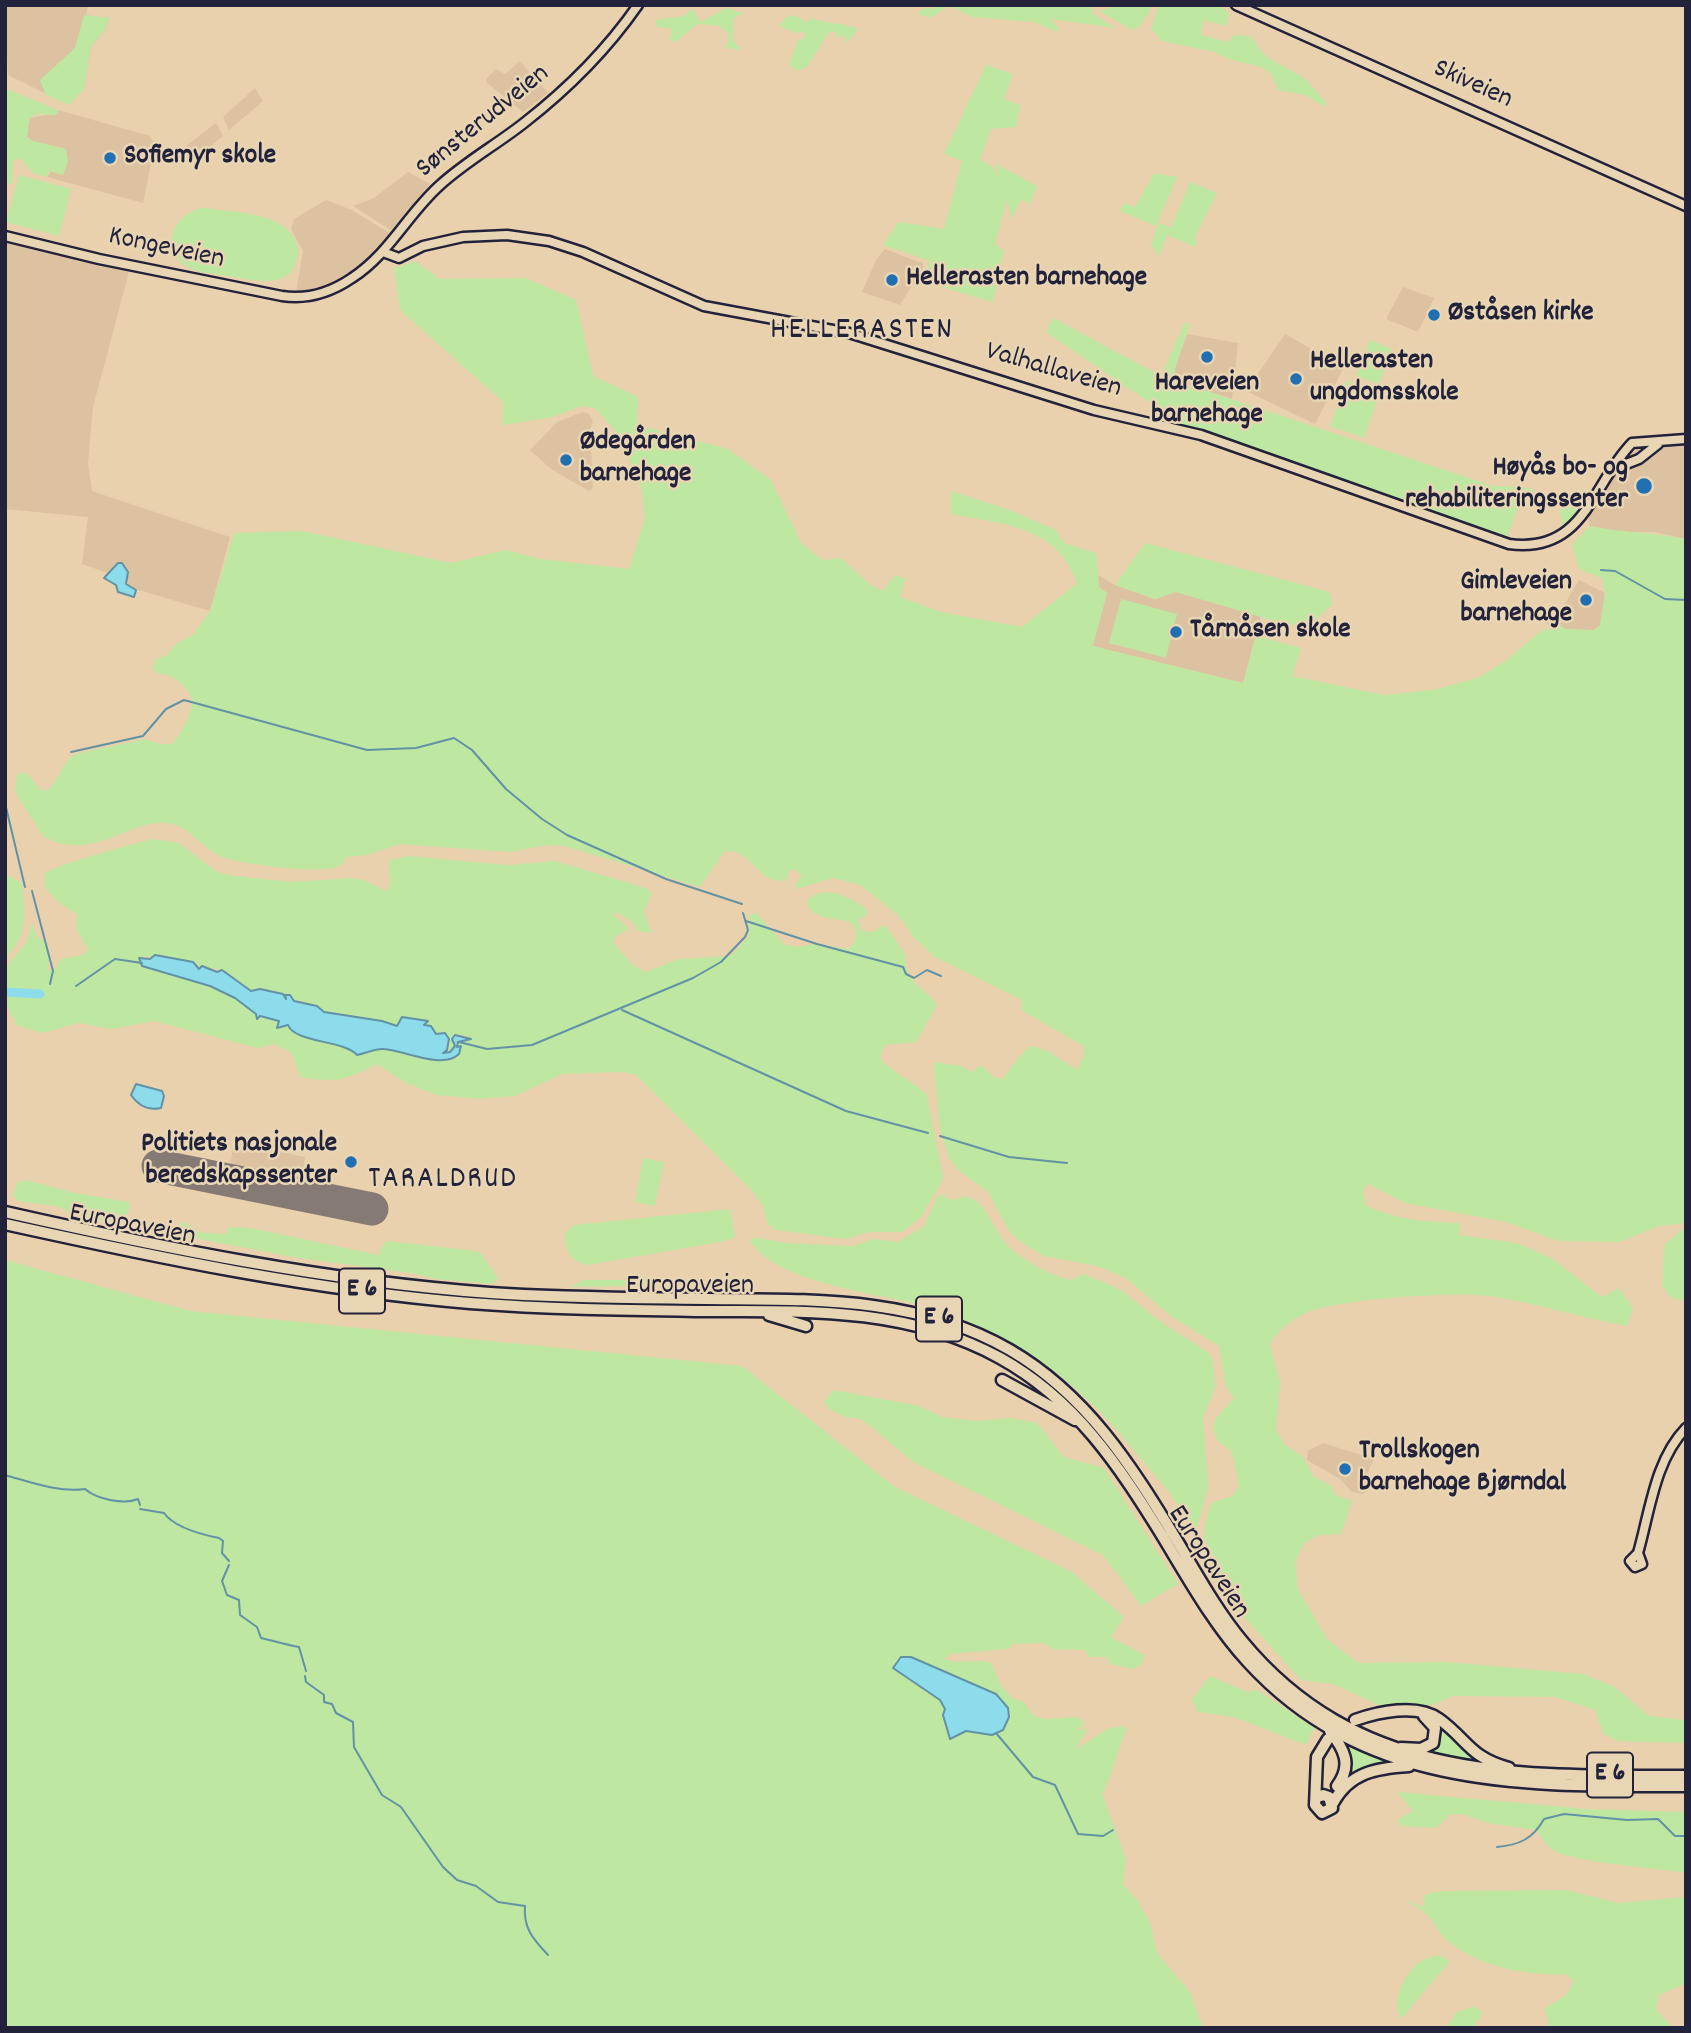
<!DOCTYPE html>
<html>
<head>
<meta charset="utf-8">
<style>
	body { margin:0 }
	#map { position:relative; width:1691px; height:2033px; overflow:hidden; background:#ead1ad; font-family:Dekko,sans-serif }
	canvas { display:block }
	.frame { position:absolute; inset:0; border:7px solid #22223b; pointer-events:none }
</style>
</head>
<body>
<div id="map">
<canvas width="1691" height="2033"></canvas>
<div class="frame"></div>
</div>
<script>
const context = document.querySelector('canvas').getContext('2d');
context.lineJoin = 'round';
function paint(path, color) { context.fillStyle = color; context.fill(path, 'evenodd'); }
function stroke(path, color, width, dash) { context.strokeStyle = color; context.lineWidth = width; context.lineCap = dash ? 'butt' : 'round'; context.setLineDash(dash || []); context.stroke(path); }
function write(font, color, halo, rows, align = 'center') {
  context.font = font + ' Dekko,sans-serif'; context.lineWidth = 5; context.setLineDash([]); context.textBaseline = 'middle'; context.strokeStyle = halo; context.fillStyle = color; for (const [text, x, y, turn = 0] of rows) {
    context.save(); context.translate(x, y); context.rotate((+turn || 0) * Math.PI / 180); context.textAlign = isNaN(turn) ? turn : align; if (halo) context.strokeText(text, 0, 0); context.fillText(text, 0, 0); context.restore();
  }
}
paint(new Path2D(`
	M5 5H88L86 15 109 18 105 30 91 46 84 89 69 105 8 75Z
	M520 61 548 93 523 112 487 83 486 79 496 69 505 74Z
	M255 88 263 101 229 130 223 117Z
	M58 110 150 136 155 144 143 203 47 177 65 149 32 141 27 137V129L30 118 58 113Z
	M216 123 223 136 190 163 182 149Z
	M408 172 430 184 392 231 353 206 374 198Z
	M326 200 352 210 391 234 372 257 327 286 296 293 303 251 291 229 294 219Z
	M5 239 130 268 93 407 88 463 92 491 230 537 210 611 128 587V573L122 563 107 573 82 564 88 517 5 509Z
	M885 249 922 263 924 267 900 305 862 292 876 260Z
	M1403 287 1434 298 1418 332 1386 319Z
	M1187 334 1238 343 1232 399 1183 383 1174 371Z
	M1285 334 1344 367 1315 424 1246 391Z
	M583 412 589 414 593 421 590 429 593 488 589 491 551 469 530 450 557 422Z
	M1686 442V539L1654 532H1618L1590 526 1587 508 1618 464 1636 450Z
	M1098 575 1115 585 1155 599 1175 592 1261 615 1243 683 1092 646 1107 593 1099 587Z
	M1579 580 1605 593 1600 626 1593 630 1553 629 1544 622 1563 607Z
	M234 1142 305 1157 301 1180 230 1166Z
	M1323 1443 1374 1459 1368 1472 1370 1489 1363 1494 1352 1492 1340 1479 1307 1460 1308 1451Z`), '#dcc2a1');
paint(new Path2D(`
	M935 5H1090L1094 15 1116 28 1050 19 1060 30 1056 31 1034 22 972 17 948 5 932 18 918 14 924 8 933 9Z
	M1119 5H1153L1139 27 1132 30 1099 11Z
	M1159 5H1219L1229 14 1226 26 1204 20 1201 35 1228 42 1235 35 1251 36C1267 65 1280 61 1303 78 1312 85 1319 95 1326 103L1325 107 1305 95 1278 90 1271 74 1261 67 1228 59 1214 52 1162 41 1151 29Z
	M726 8 743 13 733 19V41L742 50 726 48 729 34 719 26 697 24 676 42 670 40 672 29 655 26 656 20 684 16 692 9 701 22Z
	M84 15 109 18 105 30 91 46 84 89 69 105 46 95 40 80 75 48Z
	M794 15 806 22 813 18C827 25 844 22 858 29L847 43 844 36 837 37 835 32H829L807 67 798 71 789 65 798 40 804 39 805 32 797 33 779 26 785 18Z
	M986 65 1013 74 1004 99 1020 105 1016 127 991 129 980 160 993 167 999 179 996 164 1037 186 1030 204 1021 200 1011 219 1007 198 995 244 1004 251 993 302 921 281 930 261 883 245 898 222 944 229 962 161 944 154Z
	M9 90 58 110 56 115 37 114 30 118 27 137 33 141 66 149 68 162 63 175 49 171 47 177 33 173 20 158 13 161 12 184 5 183V93Z
	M1154 173 1177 177 1156 226 1120 211 1124 203 1135 207Z
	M19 175 71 189 59 236 6 222Z
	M1190 182 1217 193 1194 239 1197 242 1195 247 1167 235 1159 256 1151 245 1159 223 1171 228Z
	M205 208C235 213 291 212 298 248 299 292 256 281 228 276 215 274 197 273 186 266 158 248 175 210 205 208Z
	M415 261 440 279 525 278 576 300 593 376 638 397 637 425 728 449 771 480 801 543 822 560 841 558 872 586 883 591 895 575 905 579 900 597 941 612 1022 627 1077 583C1056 525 1005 525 951 514V491L1009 510 1056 530 1064 543 1096 553 1099 587 1107 593 1093 646 1243 683 1256 636 1301 648 1292 676 1384 695 1434 690 1480 677 1507 660 1542 630 1553 629 1560 625 1565 629 1593 630 1600 626 1605 593 1602 578 1579 569 1572 544 1590 526C1622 533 1654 532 1686 539V1223L1659 1226 1619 1242 1558 1241 1506 1222 1405 1203 1368 1184 1363 1192 1365 1205C1399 1221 1423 1221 1460 1223L1459 1235 1517 1243 1553 1259 1602 1297 1619 1288 1633 1308 1627 1326C1584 1318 1540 1305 1497 1297 1459 1291 1340 1298 1306 1313 1292 1319 1278 1331 1270 1344L1280 1382 1276 1431 1285 1445 1302 1456 1313 1476 1332 1486 1335 1495 1352 1501 1341 1534 1320 1535 1305 1542 1295 1562 1298 1589 1327 1639 1358 1663 1447 1662 1583 1674 1615 1687 1649 1716 1686 1720V1743L1617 1741 1603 1733 1595 1710 1555 1697 1453 1696 1432 1705H1379L1333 1684 1301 1680 1225 1596 1212 1577 1220 1563C1198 1538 1203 1533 1211 1503L1232 1496 1239 1487 1232 1452 1217 1440 1213 1429 1215 1419 1234 1398 1226 1387 1219 1346 1172 1317 1126 1278 1097 1266 1044 1256 1018 1240 1009 1231 988 1192 958 1170 949 1158 940 1130 934 1067 936 1062 961 1066 971 1072 981 1065 993 1077 1002 1079 1025 1050 1032 1046 1048 1051 1077 1070 1084 1056 1083 1046 1021 1010 1022 1000 935 957 913 937 900 917 860 885 833 878 797 889 795 885 802 876 795 869 790 870 786 880C756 887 752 845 724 852L700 887 564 846 548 845 510 852 400 844 366 855 347 857C345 859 344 863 341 865 326 876 237 864 220 856 200 847 190 825 166 823 129 820 89 864 43 836L15 792 17 775 21 772 29 775 40 790H49L68 759 75 754 145 739 160 744H172C183 730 192 716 192 699 185 684 173 674 156 673L153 667 156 659 167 655 178 642 193 635 210 611 234 533 302 531 451 563 505 550 541 559 629 569 645 518 641 487 618 434 595 408 582 406 552 417 503 425V402L400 310 394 268Z
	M1053 318 1161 376 1185 322 1190 325 1174 371 1183 383 1493 486 1524 487 1587 508 1564 529 1558 502 1524 490 1506 540 1371 491 1352 481 1344 482 1184 426 1046 332Z
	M1370 340 1392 349 1379 384 1356 376Z
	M1346 381 1380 393 1364 438 1330 426Z
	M1145 543 1330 592 1332 605 1310 625H1288L1176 592 1155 599 1115 585Z
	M1121 599 1177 614 1166 658 1109 643Z
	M153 839 179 843 217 872 234 876 293 882 350 878 364 880 386 891C396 884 385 870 390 860L408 856 508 865 555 861 646 888 652 894 644 911 652 933 637 931 634 923 616 912 613 914 629 929 615 937 613 943 633 965 645 972 679 959 731 956 749 935V915L756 913 785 945 798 947 813 944 848 949 855 942 856 930 850 922C834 917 814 921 806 902 823 882 850 897 866 909L867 915 858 920 861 931 873 932 883 925 887 928 906 955C902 979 921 985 936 1003L935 1009 916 1042 885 1045 880 1058C893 1074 913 1080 927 1095L943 1177 941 1183 921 1217 902 1232H869L846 1239 776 1230 767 1224 764 1207 752 1191 636 1075 621 1072 562 1074 515 1096 480 1099 437 1095 406 1083 376 1064C348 1081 332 1083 300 1077L292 1053 274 1044 257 1048 154 1021 111 1029 79 1023 42 1033 16 1025 15 1018H12L9 1008 5 1007V968L26 943 32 923 38 939 45 940 50 956 47 970 57 968 60 959 83 955 88 949 76 929 77 914 58 902 45 888V873C51 867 138 842 153 839ZM164 955 172 960C181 958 194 961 199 969L202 966 222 970 255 993 261 989 282 995 286 999 285 996H289L294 1002 301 1000 324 1012 397 1026 402 1017 422 1020 435 1034 445 1033 448 1046 443 1053 450 1052 455 1046 452 1043 456 1035 469 1036 470 1040 458 1042 460 1052C441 1072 406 1050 385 1049 377 1049 366 1051 356 1054L350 1048 300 1035 288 1025 278 1028 279 1021 260 1016V1019H257L256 1014 235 998 210 986 142 967 139 958Z
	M5 874 22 883C25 913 29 935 5 958Z
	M643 1158 664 1162 655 1206 635 1202Z
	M25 1180 75 1193 129 1202 130 1207 124 1223 86 1219 56 1206 18 1201 13 1195 17 1183Z
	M942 1195 952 1200C957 1199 963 1195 968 1197 987 1202 993 1230 1005 1243 1017 1257 1053 1277 1071 1280L1084 1274 1121 1290 1158 1320 1209 1353 1213 1362 1215 1388 1203 1418 1208 1487 1197 1528C1185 1523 1178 1503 1169 1492 1151 1470 1132 1448 1114 1427 1095 1405 1073 1386 1051 1369 1010 1338 960 1316 912 1303 867 1291 778 1283 750 1241L754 1237 784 1243 853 1246 874 1239 898 1242 924 1226 938 1196Z
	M730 1209 735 1237 725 1241 588 1265C570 1262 565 1251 565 1234L573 1225Z
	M182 1221 202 1233 226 1234 229 1227 251 1228 378 1255 386 1241 469 1250 481 1253 498 1278 493 1284 436 1279 417 1274 293 1257 179 1235Z
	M1686 1226V1300L1673 1299 1662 1287 1664 1245Z
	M5 1260 190 1311 742 1366 895 1487 1072 1572 1124 1617 1111 1637 1144 1655 1142 1664 1133 1669 1111 1664 1106 1657H1089L1084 1650 1052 1649 1044 1643 1013 1644 1007 1649 950 1654 944 1659C959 1665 975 1658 991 1663L1001 1685 1012 1698 1024 1702 1034 1716 1044 1719 1077 1717 1083 1721V1726L1076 1731 1088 1728 1075 1750 1109 1728 1125 1726 1127 1730C1115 1753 1114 1774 1102 1794L1126 1859 1123 1884 1138 1901 1150 1923 1157 1953 1190 1992 1203 2028H5ZM901 1657H911L996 1694 992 1735 966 1731 940 1700 893 1668Z
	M636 1276 661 1278V1285L570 1287 583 1280H630Z
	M834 1390 919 1406 942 1417 976 1421 1011 1418 1037 1423 1064 1457 1104 1468 1178 1584 1141 1606 1103 1555 913 1462 873 1428 860 1419 845 1417 829 1409 824 1401Z
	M1210 1676 1247 1692 1257 1690 1314 1728 1306 1745 1234 1717 1197 1712 1192 1699Z
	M1434 1721 1489 1763 1457 1761 1425 1751 1428 1749Z
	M1341 1742 1390 1763 1349 1775Z
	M1397 1792 1587 1809 1686 1812V1873C1658 1868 1568 1863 1550 1848 1545 1844 1541 1836 1536 1830L1488 1823 1462 1814 1449 1815 1437 1828 1399 1826 1398 1819 1413 1811Z
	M1566 1890 1619 1903 1686 1897V1983L1659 1995 1656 2010 1674 2028H1549L1545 2008 1565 1996 1574 1982 1566 1974C1526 1976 1478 1967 1447 1940 1440 1935 1436 1925 1430 1918 1424 1911 1413 1905 1404 1899L1425 1908 1423 1899 1426 1894 1441 1891Z
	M1440 1955 1450 1961 1401 2019C1390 2001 1405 1970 1423 1960 1428 1957 1435 1956 1440 1955Z
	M1475 2006 1483 2013 1473 2028H1446L1457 2012Z`), '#bee7a2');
const water = new Path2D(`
	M118 563H122L128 572 126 584 136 590 134 597 118 592 116 585 104 578Z
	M155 955 193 962 199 969 202 966 217 972 222 970 251 991 260 989 283 994 286 999 285 995H290L294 1001 317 1006 324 1012 382 1021 397 1026 402 1017 428 1021 424 1025 431 1026 436 1034 445 1033 449 1039 447 1050 443 1053 450 1052 455 1046 452 1039 455 1035 471 1039 458 1042 457 1047 461 1046 459 1054C442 1070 404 1050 384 1049 376 1048 367 1053 357 1055 344 1040 295 1043 288 1025L277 1028 279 1021 260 1016 257 1019 256 1014 235 998 210 986 142 966 139 958 150 959Z
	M136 1084 162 1091 164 1096 161 1108C148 1111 138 1105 131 1095Z
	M901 1657H911L996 1694 1008 1708 1009 1717 1003 1730 992 1735 966 1731 950 1739 943 1715 945 1709 940 1700 893 1668Z`);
paint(water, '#8ddcec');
stroke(water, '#6292a5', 2);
stroke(new Path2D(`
	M1601 570 1615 571 1665 599 1686 600
	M71 752 143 736 166 709 184 700 367 750 416 748 454 738 472 750 506 789 542 819 567 835 666 879 742 904
	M5 803 25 887
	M32 891 53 971 50 984
	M746 921 817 944 903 967 906 974 914 978 927 970 941 976
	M76 986 115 959 142 963
	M622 1010 846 1111 928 1133
	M459 1042 487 1049 532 1045 693 978 721 962 745 937 748 930 743 913
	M940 1136 1009 1157 1067 1163
	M5 1475C30 1482 60 1493 85 1489 96 1499 124 1505 138 1499L140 1505
	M140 1509 164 1513C174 1527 199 1534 219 1538L223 1541 222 1553 229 1561
	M229 1565 222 1581 227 1595 239 1600 240 1615 257 1627 261 1638C275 1641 286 1645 299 1647L306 1671
	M305 1676 306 1682 324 1695V1702L332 1704 336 1713 353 1722 354 1747 382 1795 401 1807 443 1867 457 1880 476 1886 498 1902 525 1906C523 1928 533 1939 548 1955
	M996 1733 1033 1777 1055 1785 1078 1834 1103 1836 1113 1830
	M1497 1847C1519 1845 1533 1839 1544 1819L1564 1814 1627 1820 1658 1819 1675 1836H1686`), '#6292a5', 2);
stroke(new Path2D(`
	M5 992 40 994`), '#8ddcec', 9);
stroke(new Path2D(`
	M158 1166 372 1209`), '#867a74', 33);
const secondary = new Path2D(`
	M1236 5 1686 206
	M5 236 99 259 282 296C308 300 330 293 352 278 389 254 407 215 439 186 465 162 496 145 524 123 569 88 606 51 638 5
	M383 252 399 258 423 246 463 237 507 235 549 241 583 252 704 306 849 333 1094 410 1201 435 1509 544C1585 554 1591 485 1632 443L1686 439
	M1616 468 1639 459 1658 444
	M1638 1553 1630 1561 1635 1567 1642 1564 1638 1553C1650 1511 1655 1460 1686 1428`);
const highway = new Path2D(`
	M5 1212C164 1248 326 1281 490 1293 562 1298 634 1298 707 1299 811 1300 917 1296 1010 1350 1087 1395 1131 1465 1176 1539 1197 1574 1217 1611 1243 1642 1359 1782 1520 1776 1686 1776
	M5 1224C159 1258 313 1290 470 1303 546 1309 621 1310 696 1311 800 1311 906 1306 1000 1358 1076 1400 1119 1466 1163 1537 1189 1580 1214 1625 1248 1662 1366 1791 1525 1786 1686 1786
	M769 1315 806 1326
	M1002 1380 1075 1420
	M1355 1720C1378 1712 1417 1703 1439 1719 1468 1740 1469 1757 1509 1768
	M1330 1731C1344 1749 1353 1765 1337 1786
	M1401 1748 1421 1749 1433 1743 1435 1728 1424 1716
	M1316 1798 1323 1795 1329 1797 1332 1808 1322 1813 1315 1805 1317 1757 1328 1739
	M1333 1803C1350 1772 1377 1768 1409 1766`);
stroke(secondary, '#22223b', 13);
stroke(highway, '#22223b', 15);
stroke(secondary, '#e8d5b3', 8);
stroke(highway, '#e8d5b3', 10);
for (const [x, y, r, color] of [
	[110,158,7,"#1f6fb2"],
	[892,280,7,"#1f6fb2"],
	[1434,315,7,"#1f6fb2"],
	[1207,357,7,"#1f6fb2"],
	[1296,379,7,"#1f6fb2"],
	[566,460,7,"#1f6fb2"],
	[1644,486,9,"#1f6fb2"],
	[1586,600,7,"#1f6fb2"],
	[1176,632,7,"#1f6fb2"],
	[351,1162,7,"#1f6fb2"],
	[1345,1469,7,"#1f6fb2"]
]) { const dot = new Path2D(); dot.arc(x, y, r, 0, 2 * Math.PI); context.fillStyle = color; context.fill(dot); stroke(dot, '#e8d5b3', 2.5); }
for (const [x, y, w] of [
	[362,1291,46],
	[939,1319,46],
	[1610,1775,46]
]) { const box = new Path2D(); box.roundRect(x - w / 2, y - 22.5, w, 45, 5); context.fillStyle = '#e8d5b3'; context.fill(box); stroke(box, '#22223b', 2); }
write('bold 26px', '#22223b', null, [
	["E 6",362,1291],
	["E 6",939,1319],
	["E 6",1610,1775]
]);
write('28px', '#22223b', '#e8d5b3', [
	["Skiveien",1472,86,24],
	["Sønsterudveien",484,123,-39],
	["Kongeveien",166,250,12],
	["Valhallaveien",1053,372,16],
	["Europaveien",132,1227,11],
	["Europaveien",690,1288],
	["Europaveien",1207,1563,57]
]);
write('bold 28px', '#22223b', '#e8d5b3', [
	["Sofiemyr skole",124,158],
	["Hellerasten barnehage",906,280],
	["Øståsen kirke",1448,315],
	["Hellerasten",1310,363],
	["ungdomsskole",1310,395],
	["Hareveien",1207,385,"center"],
	["barnehage",1207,417,"center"],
	["Ødegården",580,444],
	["barnehage",580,476],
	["Høyås bo- og",1628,470,"right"],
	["rehabiliteringssenter",1628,502,"right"],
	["Gimleveien",1572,584,"right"],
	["barnehage",1572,616,"right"],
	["Tårnåsen skole",1190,632],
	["Politiets nasjonale",337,1146,"right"],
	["beredskapssenter",337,1178,"right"],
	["Trollskogen",1359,1453],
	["barnehage Bjørndal",1359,1485]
], 'left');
context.letterSpacing = '2px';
write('30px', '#22223b', '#e8d5b3', [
	["TARALDRUD",443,1182]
]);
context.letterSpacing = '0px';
context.letterSpacing = '2px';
write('32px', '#22223b', '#e8d5b3', [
	["HELLERASTEN",862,333]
]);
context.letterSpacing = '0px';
</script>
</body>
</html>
